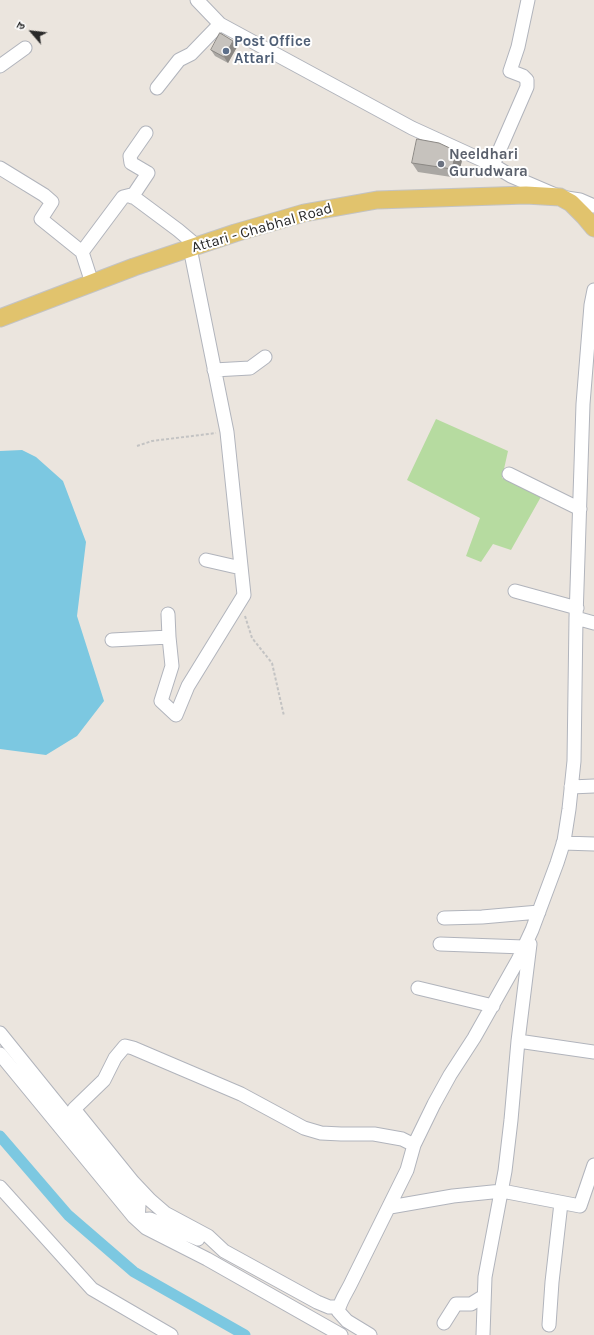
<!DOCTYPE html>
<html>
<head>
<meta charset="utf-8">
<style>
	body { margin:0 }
	#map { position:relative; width:594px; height:1335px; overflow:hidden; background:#ebe5de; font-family:Karla,"Noto Sans Devanagari",sans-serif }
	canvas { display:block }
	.north { position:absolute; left:12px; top:12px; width:40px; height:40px; -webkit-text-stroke:3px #fff; paint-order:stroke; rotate:298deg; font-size:11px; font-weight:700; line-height:16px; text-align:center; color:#2a2a2a }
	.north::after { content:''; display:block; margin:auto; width:14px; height:18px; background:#2a2a2a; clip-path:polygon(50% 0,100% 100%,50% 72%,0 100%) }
</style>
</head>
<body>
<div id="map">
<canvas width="594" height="1335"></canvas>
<div class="north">उ</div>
</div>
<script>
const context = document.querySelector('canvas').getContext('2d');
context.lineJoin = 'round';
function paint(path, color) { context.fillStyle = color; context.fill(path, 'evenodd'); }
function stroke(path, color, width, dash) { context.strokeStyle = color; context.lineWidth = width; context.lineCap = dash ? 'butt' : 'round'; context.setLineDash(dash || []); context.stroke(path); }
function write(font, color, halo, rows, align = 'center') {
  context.font = font + ' Karla,sans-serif'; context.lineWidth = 4; context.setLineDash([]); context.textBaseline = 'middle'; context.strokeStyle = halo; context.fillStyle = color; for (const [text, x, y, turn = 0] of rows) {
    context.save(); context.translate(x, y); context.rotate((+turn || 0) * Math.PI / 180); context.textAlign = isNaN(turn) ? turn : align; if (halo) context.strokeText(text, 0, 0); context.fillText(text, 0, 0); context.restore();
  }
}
paint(new Path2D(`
	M436 419 508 451 502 478 542 495 511 550 493 544 481 562 466 556 480 518 407 480Z`), '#b6dba0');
paint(new Path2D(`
	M22 450 36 457 63 481 86 542 77 616 104 701 77 736 46 755 0 749V451Z`), '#7cc8e1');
stroke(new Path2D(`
	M0 1136 68 1215 134 1272 245 1335`), '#7cc8e1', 11);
const minor = new Path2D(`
	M197 0 220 24 412 128 493 165 511 176 560 197 580 200 594 206
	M0 66 25 48
	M157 88 179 60 191 54 220 24
	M493 165 527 87V80L523 76 510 71 518 47 528 0
	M0 168 44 195 52 202 41 219 82 252
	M132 197 148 173 131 163 130 156 146 133
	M92 283 82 252 123 197 131 195 178 230 197 246
	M214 370 250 368 265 357
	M509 474 580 509
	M206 560 241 568
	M515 591 577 608
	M168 614 169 637
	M576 618 594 623
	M112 640 169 637 172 666 161 701 176 715 188 686 244 595 227 432 190 248
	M571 787 594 786
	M563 843 594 844
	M444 918 482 917 539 912
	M440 944 524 947
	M418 988 493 1006
	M0 1033 139 1205 138 1220 150 1219 198 1239
	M518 1041 594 1052
	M0 1054 134 1217 146 1228 207 1259 341 1335
	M0 1187 92 1289 171 1335
	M390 1207 453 1196 502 1191 580 1206 594 1165
	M339 1307H329L317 1302 224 1251 208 1236 165 1213 150 1200 133 1182 74 1109 104 1080 115 1058 125 1046 133 1048 241 1094 304 1128 321 1133 341 1134H374L402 1139 414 1145
	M444 1323 456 1304H471L484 1296
	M549 1325 552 1282 561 1203
	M370 1335 347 1321 338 1311C341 1299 347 1292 352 1281L407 1170 414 1145 434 1104 450 1075 474 1038 518 960 532 930 557 863 564 841 569 809 574 761 576 618 583 404 591 305 594 290
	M483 1335 485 1277 505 1171 511 1120 518 1041 530 944`);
const major = new Path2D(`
	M0 318 134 267 235 233 304 213 377 200 526 195 560 197 571 203 584 216 594 228`);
stroke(minor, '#b1b4bc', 15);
stroke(major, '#c3c3c3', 19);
stroke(new Path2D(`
	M137 446 152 441 216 433
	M245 616 252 638 272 663 284 716`), '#c3c3c3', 2, [3, 2]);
stroke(minor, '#fff', 13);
stroke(major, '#e1c36d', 17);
paint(new Path2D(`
	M237 47 228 63 215 56 211 50Z
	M456 151 462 160 458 178 418 172 412 163Z`), '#aaa7a3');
paint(new Path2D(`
	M233 41 237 47 228 63 224 57Z
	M456 151 462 160 458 178 452 169Z`), '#8b8884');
const building = new Path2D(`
	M220 33 233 41 224 57 211 50Z
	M417 139 439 143 456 151 452 169 412 163Z`);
paint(building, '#c6c2bd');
stroke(building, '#8b8884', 1);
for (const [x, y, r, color] of [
	[226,51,4,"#5c6f8a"],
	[441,164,4,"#6b7280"]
]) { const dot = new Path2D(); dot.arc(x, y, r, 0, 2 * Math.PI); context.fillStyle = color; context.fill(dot); stroke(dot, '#fff', 1.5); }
write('bold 15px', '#4e5e75', '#fff', [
	["Post Office",234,42],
	["Attari",234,59]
], 'left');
write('bold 15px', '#5b616d', '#fff', [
	["Neeldhari",449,155],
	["Gurudwara",449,172]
], 'left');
write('15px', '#2a2a2a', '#fff', [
	["Attari - Chabhal Road",262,228,-16]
]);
</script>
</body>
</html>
